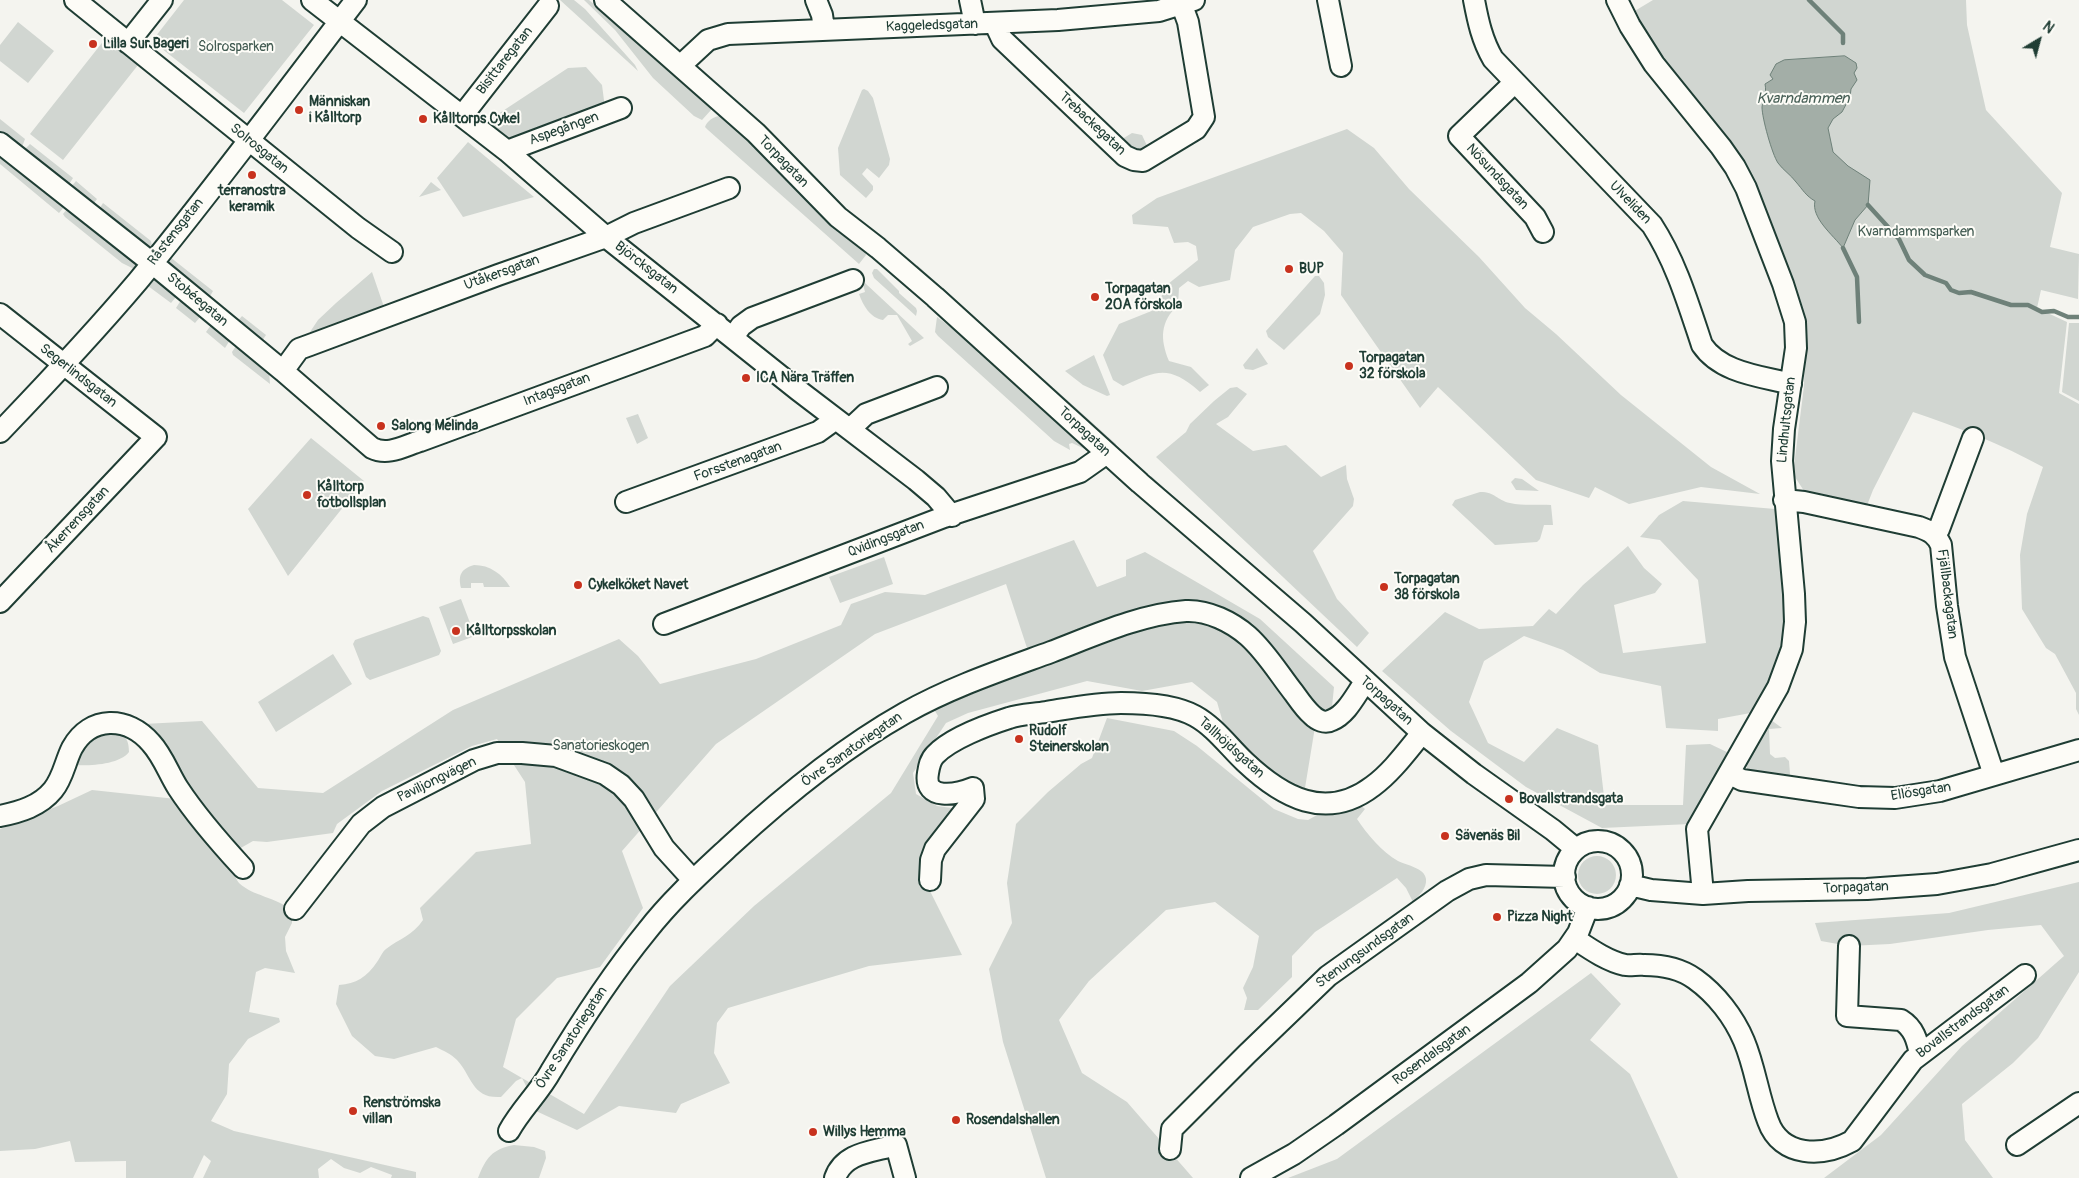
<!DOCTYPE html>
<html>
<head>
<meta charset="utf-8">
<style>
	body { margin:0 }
	#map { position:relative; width:2079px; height:1178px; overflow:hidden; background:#f4f4ef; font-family:Pangolin,sans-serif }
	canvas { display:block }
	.north { position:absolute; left:2014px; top:15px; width:50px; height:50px; -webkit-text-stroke:4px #fdfcf7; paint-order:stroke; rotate:37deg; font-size:14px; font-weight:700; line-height:20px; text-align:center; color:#1f3d34 }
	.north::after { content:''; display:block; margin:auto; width:18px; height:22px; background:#1f3d34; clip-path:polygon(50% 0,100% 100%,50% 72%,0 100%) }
</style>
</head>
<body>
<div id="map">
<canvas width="2079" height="1178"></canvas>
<div class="north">N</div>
</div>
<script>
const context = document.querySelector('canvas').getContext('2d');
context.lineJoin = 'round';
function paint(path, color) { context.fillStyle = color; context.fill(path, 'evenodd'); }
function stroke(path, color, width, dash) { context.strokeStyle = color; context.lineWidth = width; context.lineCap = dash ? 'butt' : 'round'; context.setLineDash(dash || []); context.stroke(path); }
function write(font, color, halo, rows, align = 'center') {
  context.font = font + ' Pangolin,sans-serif'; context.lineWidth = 4; context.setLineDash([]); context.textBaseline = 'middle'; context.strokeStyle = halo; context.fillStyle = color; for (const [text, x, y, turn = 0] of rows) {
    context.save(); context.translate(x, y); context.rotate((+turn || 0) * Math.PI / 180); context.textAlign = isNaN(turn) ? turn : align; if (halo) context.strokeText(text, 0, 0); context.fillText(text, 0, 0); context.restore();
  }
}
paint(new Path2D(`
	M184 0H282L314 25 244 113 152 41Z
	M560 0H574L585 9 635 65 638 71Z
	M584 0H589L711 106V110L702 120 694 116 653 78 615 30Z
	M1653 0H1966L1967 25 1986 110 2062 193 2050 247 2079 254 2078 299 2041 290 2037 308 2067 322 2059 393 2079 404V715L2076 709V693L2055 654 2046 648 2022 609 2020 555 2027 514 2043 467C2001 444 1958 427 1913 412L1873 490 1866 508 1806 494 1793 474 1804 386 1805 333 1791 280 1767 214 1751 176 1675 77 1633 12Z
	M18 22 54 51 28 83 0 61V45Z
	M105 39 138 65 63 160 30 134Z
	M586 67 602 85 605 108 505 141 485 127 489 120 568 68Z
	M864 89 868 91 873 98 890 159 889 165 879 178 867 168 862 174 873 186V190L866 198 840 175 838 148 862 90Z
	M720 116 764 152 800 194 865 252 866 255 859 264 708 130 705 127C707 121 714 116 720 116Z
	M0 119 25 139 22 147 0 131Z
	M1347 129 1374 148 1409 189 1479 257 1525 308 1556 334 1621 395 1711 467 1760 494 1701 487 1629 504 1595 487 1589 498 1536 480 1438 387 1420 408 1341 295 1343 253 1324 231 1301 213 1290 214 1253 227 1235 250 1230 280 1199 287 1188 281 1179 288 1178 305C1160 322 1160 339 1169 361L1191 367 1209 385 1200 392C1168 364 1157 371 1123 386L1113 380 1103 355 1119 324 1154 310 1168 284 1198 260 1196 246 1188 242 1174 243 1168 227 1133 224 1132 215 1157 198Z
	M1132 133 1142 135 1149 150 1133 152 1119 141Z
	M468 142 534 197 463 217 437 178Z
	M30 144 73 178 68 186 24 150Z
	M0 153 65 206 59 213 0 164Z
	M76 181 97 199 92 206 70 188Z
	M431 182 441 190 419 197Z
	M103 203 151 241 152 246 149 251 98 211Z
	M68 208 134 261 137 265 134 269 122 263 65 217 63 214Z
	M170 257 213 291 209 298 166 266V260Z
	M917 265 1116 444 1114 447 917 268Z
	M874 269H877L899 291V293L916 308 917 311 916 316 874 278 872 273Z
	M372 272 384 307 312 333 310 332 318 320 336 303Z
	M1315 276H1319L1324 283 1325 295 1320 314 1284 350 1268 337 1266 331Z
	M152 278 175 295 176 297 171 303 148 286 147 285Z
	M865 283 924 338 910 346 908 344 912 341 897 315H888L883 320C870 318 863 305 859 294L865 292 863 284Z
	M181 300 201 316 195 323 176 308Z
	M242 316 266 335 260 344 236 323Z
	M937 317 967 339 1086 446 1087 450 1072 443 1069 444 1070 450 1054 441 938 336 935 332Z
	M2069 323H2079V401L2062 392Z
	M211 325 230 340 225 348 206 332Z
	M236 346 269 371 270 384 233 355 232 352Z
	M1257 348 1268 364 1253 370 1245 369 1243 365Z
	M1094 355 1109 392 1110 395 1107 396 1083 385 1065 371Z
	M1237 387 1247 394 1228 417 1216 424 1253 451 1286 445 1321 477 1346 465 1347 479 1354 499 1353 506 1313 551 1337 599 1369 633 1357 647 1156 457 1186 432 1190 424 1214 401 1230 388Z
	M638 414 648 438 637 444 626 418Z
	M311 438 364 481 288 576 248 509Z
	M1151 476 1205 525V527L1151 480Z
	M1515 478 1522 479 1539 491 1516 490 1511 482Z
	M1480 492C1496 492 1496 500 1510 503 1523 506 1538 504 1551 505L1553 525H1544L1540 539 1537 542 1495 545 1452 505 1455 500Z
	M1683 501 1775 509 1789 596 1778 669 1756 712 1718 719V731L1666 728 1661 686 1600 673 1563 650 1524 636 1484 661 1469 702 1488 743 1524 762 1557 728 1598 745 1605 805H1683L1686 745 1710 744 1731 754 1690 824 1602 828 1526 787 1451 731 1382 671 1445 612 1479 629 1533 626 1549 609 1556 614 1583 585 1628 546 1644 568 1662 584 1655 593 1614 605 1623 653 1706 643 1698 580 1660 540 1640 537 1659 515Z
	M1074 540 1097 587 1126 576V560L1145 552 1260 619 1334 687 1332 707 1315 727 1304 794 1263 768 1228 740 1217 702 1192 682 1142 691 1087 681 968 713 946 723 913 773 916 794 937 806 959 809 923 877 962 955 869 966 728 1008 717 1023 714 1053 730 1083 681 1104 676 1113 619 1106 577 1130 536 1111 534 1102 522 1078 516 1081 501 1097C472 1099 472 1076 457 1060 451 1054 444 1051 436 1047L394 1059 375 1056 352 1036 336 1004 339 985C356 984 367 977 377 962 380 958 382 952 386 949 399 939 413 935 423 920L420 908 476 852 531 844 525 782 497 739 472 746 382 791 337 824 333 833 267 842 253 841 239 849 230 865C233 870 235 878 239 883 254 897 275 896 292 911V923L285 937 286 951 295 973 265 968 256 972 249 1012 279 1018 280 1022 248 1039 229 1064 227 1094 211 1121 234 1131 416 1172V1178H391L392 1175 371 1167 360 1173 344 1168 331 1159 318 1169 319 1178H203L211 1161 204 1155 193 1178H126V1161L75 1162 70 1141 35 1149 0 1151V829L58 806 92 790 176 799 143 724 202 721 258 788 323 793 453 710 619 639 638 656 660 684 756 659 841 625 851 604 885 592 925 595ZM1006 584 1027 648 924 693 938 716 891 793 754 906 670 986 584 1114 503 1067 516 1019 557 978 600 967 643 908 622 851 716 744 875 634Z
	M884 557 893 584 840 603 829 577Z
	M474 565C490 565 502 574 510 587H484L483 583H471V588H461C458 575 461 569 474 565Z
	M461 599 475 636 453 644 439 607Z
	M423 616 429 618 441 651 439 655 370 680 366 677 353 644 355 640Z
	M333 654 352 684 276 732 258 702Z
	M1107 718 1174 731 1197 746 1274 809 1298 819 1308 820 1319 814 1360 805 1365 809 1357 819C1367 834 1382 852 1398 861 1406 865 1425 868 1426 879 1427 889 1419 895 1413 902L1406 888 1397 878 1315 932 1292 956V977L1258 1010H1244L1247 998 1243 988 1253 967 1259 936 1215 902 1166 910 1089 981 1059 1020 1082 1073 1127 1102 1193 1178H1046L1003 1042 989 969 1012 923 1007 883 1016 824 1048 792 1081 764 1092 758Z
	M1771 720 1782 728 1769 729 1770 754 1775 758 1785 757 1789 761 1790 774 1788 779 1752 777 1745 764Z
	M112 733C125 734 129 739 129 752 119 765 89 766 73 765 80 746 93 736 112 733Z
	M1578 875a19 19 0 1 1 38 0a19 19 0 1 1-38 0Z
	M2079 882V972L2038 1038 2013 1063 1962 1104 1965 1140 1993 1178H1824L1881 1135 1962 1046 2064 956 2041 925 1988 930 1890 944 1849 946 1821 941 1815 923 1949 913Z
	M1591 973 1621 1004 1590 1040 1630 1074 1678 1178H1288L1337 1159Z
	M514 1145 534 1147 545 1151 546 1158 539 1178H478C486 1158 492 1149 514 1145Z`), '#d1d6d1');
const water = new Path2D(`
	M1845 56 1856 63 1857 68 1854 73 1857 80 1851 89 1850 97 1842 112 1833 119 1828 128 1833 152 1848 166 1870 180 1868 205 1855 220 1843 248C1833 235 1811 218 1815 201 1806 196 1803 190 1796 182 1791 175 1783 170 1778 163 1772 154 1762 118 1762 107 1763 99 1767 93 1765 84L1773 79 1770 75 1776 64 1784 60Z`);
paint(water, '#a3aea7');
stroke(water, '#6e8179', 1);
stroke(new Path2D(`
	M1809 0 1843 34V43
	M1868 205 1899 239 1909 260 1925 275 1946 283 1951 290 1959 293 1971 292 2011 305H2028L2042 312 2054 311 2068 317H2079
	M1843 248 1857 277 1859 322`), '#6e8179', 4.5);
const minor = new Path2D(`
	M75 0 358 228 392 252
	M312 0 507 151 606 237 798 390 916 480 936 497 952 516
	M605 0 756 133 838 217 878 248 935 297 1140 483 1303 623 1422 733 1474 774 1553 830 1576 849
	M816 0 822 15 824 29
	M970 0 975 24
	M1328 0 1341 66
	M1474 0C1478 21 1482 40 1493 59L1652 225C1676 262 1688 303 1702 345 1721 373 1760 376 1791 384
	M1617 0 1630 26 1654 64 1721 147 1735 167 1746 188 1783 284 1795 322 1796 348 1784 429 1782 461 1794 594 1795 622 1792 649 1778 687 1697 829 1703 894
	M995 24 1002 39 1125 156 1134 160 1143 161 1196 129 1204 117 1188 22 1180 0
	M128 43 162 0
	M680 66 708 40 728 34 1058 20 1159 11 1194 0
	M1514 83 1459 136 1535 217 1543 232
	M462 116 548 6
	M0 143 152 263 283 371 372 448C388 456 404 446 420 441L705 336 717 324
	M507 151 621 108
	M0 314 156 437 0 602
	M733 337 741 326 752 318 853 280
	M283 371 299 349 310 345 498 275 606 237 634 223 729 188
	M850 429 866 414 937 387
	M0 432C47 383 94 333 138 281 213 190 284 94 356 0
	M1784 500 1804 502 1919 527C1930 531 1936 534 1941 545L1947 606 1955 657 1994 775
	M626 502 818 432 836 419
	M1935 534 1939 529 1973 438
	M664 624 944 517 1080 472 1107 453
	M1730 774 1742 780 1811 790 1859 797 1895 798 1940 791 2079 750
	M0 816C20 812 40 806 53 790 63 778 65 762 72 748 90 715 128 716 151 743 163 756 169 774 178 788 197 817 220 843 243 868
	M1564 875a34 34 0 1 1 68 0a34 34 0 1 1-68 0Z
	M930 880 931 860 935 849 974 799 973 788C958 794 923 802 928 773 929 767 930 760 935 755 950 739 987 725 1009 718 1020 714 1034 714 1046 712 1071 708 1096 703 1121 703 1144 703 1175 705 1195 716 1215 727 1229 747 1245 762 1282 797 1326 822 1373 786 1392 772 1407 751 1422 733
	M1630 885 1651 890 1703 894 1748 891 1867 889 1937 884 1992 874 2079 850
	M295 909 361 824 383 807 474 760 497 753H522L556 756 605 774 621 785 634 799 664 848 693 880
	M1575 939C1590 949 1607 961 1625 965 1631 966 1638 964 1644 965 1663 965 1680 968 1695 979 1716 994 1734 1017 1744 1041 1755 1067 1758 1095 1768 1121 1781 1158 1823 1157 1852 1141L1913 1060 2025 975
	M1849 946 1847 1016 1901 1020C1914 1028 1917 1040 1920 1054
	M509 1131C521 1109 539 1093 551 1071 580 1023 611 975 647 931 671 900 701 873 730 846 783 797 841 749 905 713 951 687 1002 670 1051 652 1093 636 1141 614 1186 611 1208 610 1232 622 1248 636 1266 652 1279 674 1294 693 1299 700 1305 709 1312 715 1317 720 1325 724 1332 720 1347 714 1356 694 1365 682
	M2017 1145 2079 1103
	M1170 1149 1172 1129 1247 1054 1328 976 1447 891 1469 879 1486 875 1565 877
	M835 1178C844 1152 873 1152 896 1145L905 1178
	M1251 1178 1294 1154 1336 1125 1529 983 1567 949 1578 933 1588 907`);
stroke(minor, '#1f3d34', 24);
stroke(minor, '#fdfcf7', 20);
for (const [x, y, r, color] of [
	[93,44,5,"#c8321e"],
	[299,110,5,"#c8321e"],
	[423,119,5,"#c8321e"],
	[252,175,5,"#c8321e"],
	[1289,269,5,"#c8321e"],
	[1095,297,5,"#c8321e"],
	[1349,366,5,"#c8321e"],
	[746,378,5,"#c8321e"],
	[381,426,5,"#c8321e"],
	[307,495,5,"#c8321e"],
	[578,585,5,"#c8321e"],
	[1384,587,5,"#c8321e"],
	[456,631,5,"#c8321e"],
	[1019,739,5,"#c8321e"],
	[1509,799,5,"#c8321e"],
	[1445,836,5,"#c8321e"],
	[1497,917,5,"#c8321e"],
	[353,1111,5,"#c8321e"],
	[956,1120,5,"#c8321e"],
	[813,1132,5,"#c8321e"]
]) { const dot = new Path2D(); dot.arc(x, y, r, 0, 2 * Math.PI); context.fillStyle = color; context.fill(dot); stroke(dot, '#fdfcf7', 2); }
write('14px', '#1f3d34', '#fdfcf7', [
	["Kaggeledsgatan",932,26,-2],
	["Bisittaregatan",505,61,-52],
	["Trebackegatan",1092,124,43],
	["Aspegången",564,129,-20],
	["Solrosgatan",259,149,39],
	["Torpagatan",783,162,46],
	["Nösundsgatan",1497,177,47],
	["Ulveliden",1630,203,46],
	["Råstensgatan",176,232,-52],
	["Björcksgatan",646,268,38],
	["Utåkersgatan",502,273,-20],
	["Stobéegatan",197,300,40],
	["Segerlindsgatan",78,376,38],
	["Intagsgatan",557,390,-21],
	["Lindhultsgatan",1787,420,-84],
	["Torpagatan",1084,432,43],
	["Forsstenagatan",738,462,-20],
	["Åkerrensgatan",78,520,-47],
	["Qvidingsgatan",886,539,-21],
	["Fjällbackagatan",1947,594,83],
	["Torpagatan",1386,701,42],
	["Tallhöjdsgatan",1231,748,42],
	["Övre Sanatoriegatan",852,750,-35],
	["Paviljongvägen",437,780,-26],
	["Ellösgatan",1921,792,-9],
	["Torpagatan",1856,888,-2],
	["Stenungsundsgatan",1365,951,-36],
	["Bovallstrandsgatan",1963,1022,-37],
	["Övre Sanatoriegatan",572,1038,-57],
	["Rosendalsgatan",1432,1055,-36]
]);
write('bold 14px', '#1f3d34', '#fdfcf7', [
	["Lilla Sur Bageri",103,44],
	["Människan",309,102],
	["i Kålltorp",309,118],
	["Kålltorps Cykel",433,119],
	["terranostra",252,191,"center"],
	["keramik",252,207,"center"],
	["BUP",1299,269],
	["Torpagatan",1105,289],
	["20A förskola",1105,305],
	["Torpagatan",1359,358],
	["32 förskola",1359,374],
	["ICA Nära Träffen",756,378],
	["Salong Melinda",391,426],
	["Kålltorp",317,487],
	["fotbollsplan",317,503],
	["Torpagatan",1394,579],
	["38 förskola",1394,595],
	["Cykelköket Navet",588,585],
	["Kålltorpsskolan",466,631],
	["Rudolf",1029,731],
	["Steinerskolan",1029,747],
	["Bovallstrandsgata",1519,799],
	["Sävenäs Bil",1455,836],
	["Pizza Night",1507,917],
	["Renströmska",363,1103],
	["villan",363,1119],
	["Rosendalshallen",966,1120],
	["Willys Hemma",823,1132]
], 'left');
write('14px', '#435c53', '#fdfcf7', [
	["Solrosparken",236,47],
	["Kvarndammsparken",1916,232],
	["Sanatorieskogen",601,746]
]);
write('italic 15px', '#475f56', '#fdfcf7', [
	["Kvarndammen",1803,99]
]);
</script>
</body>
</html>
